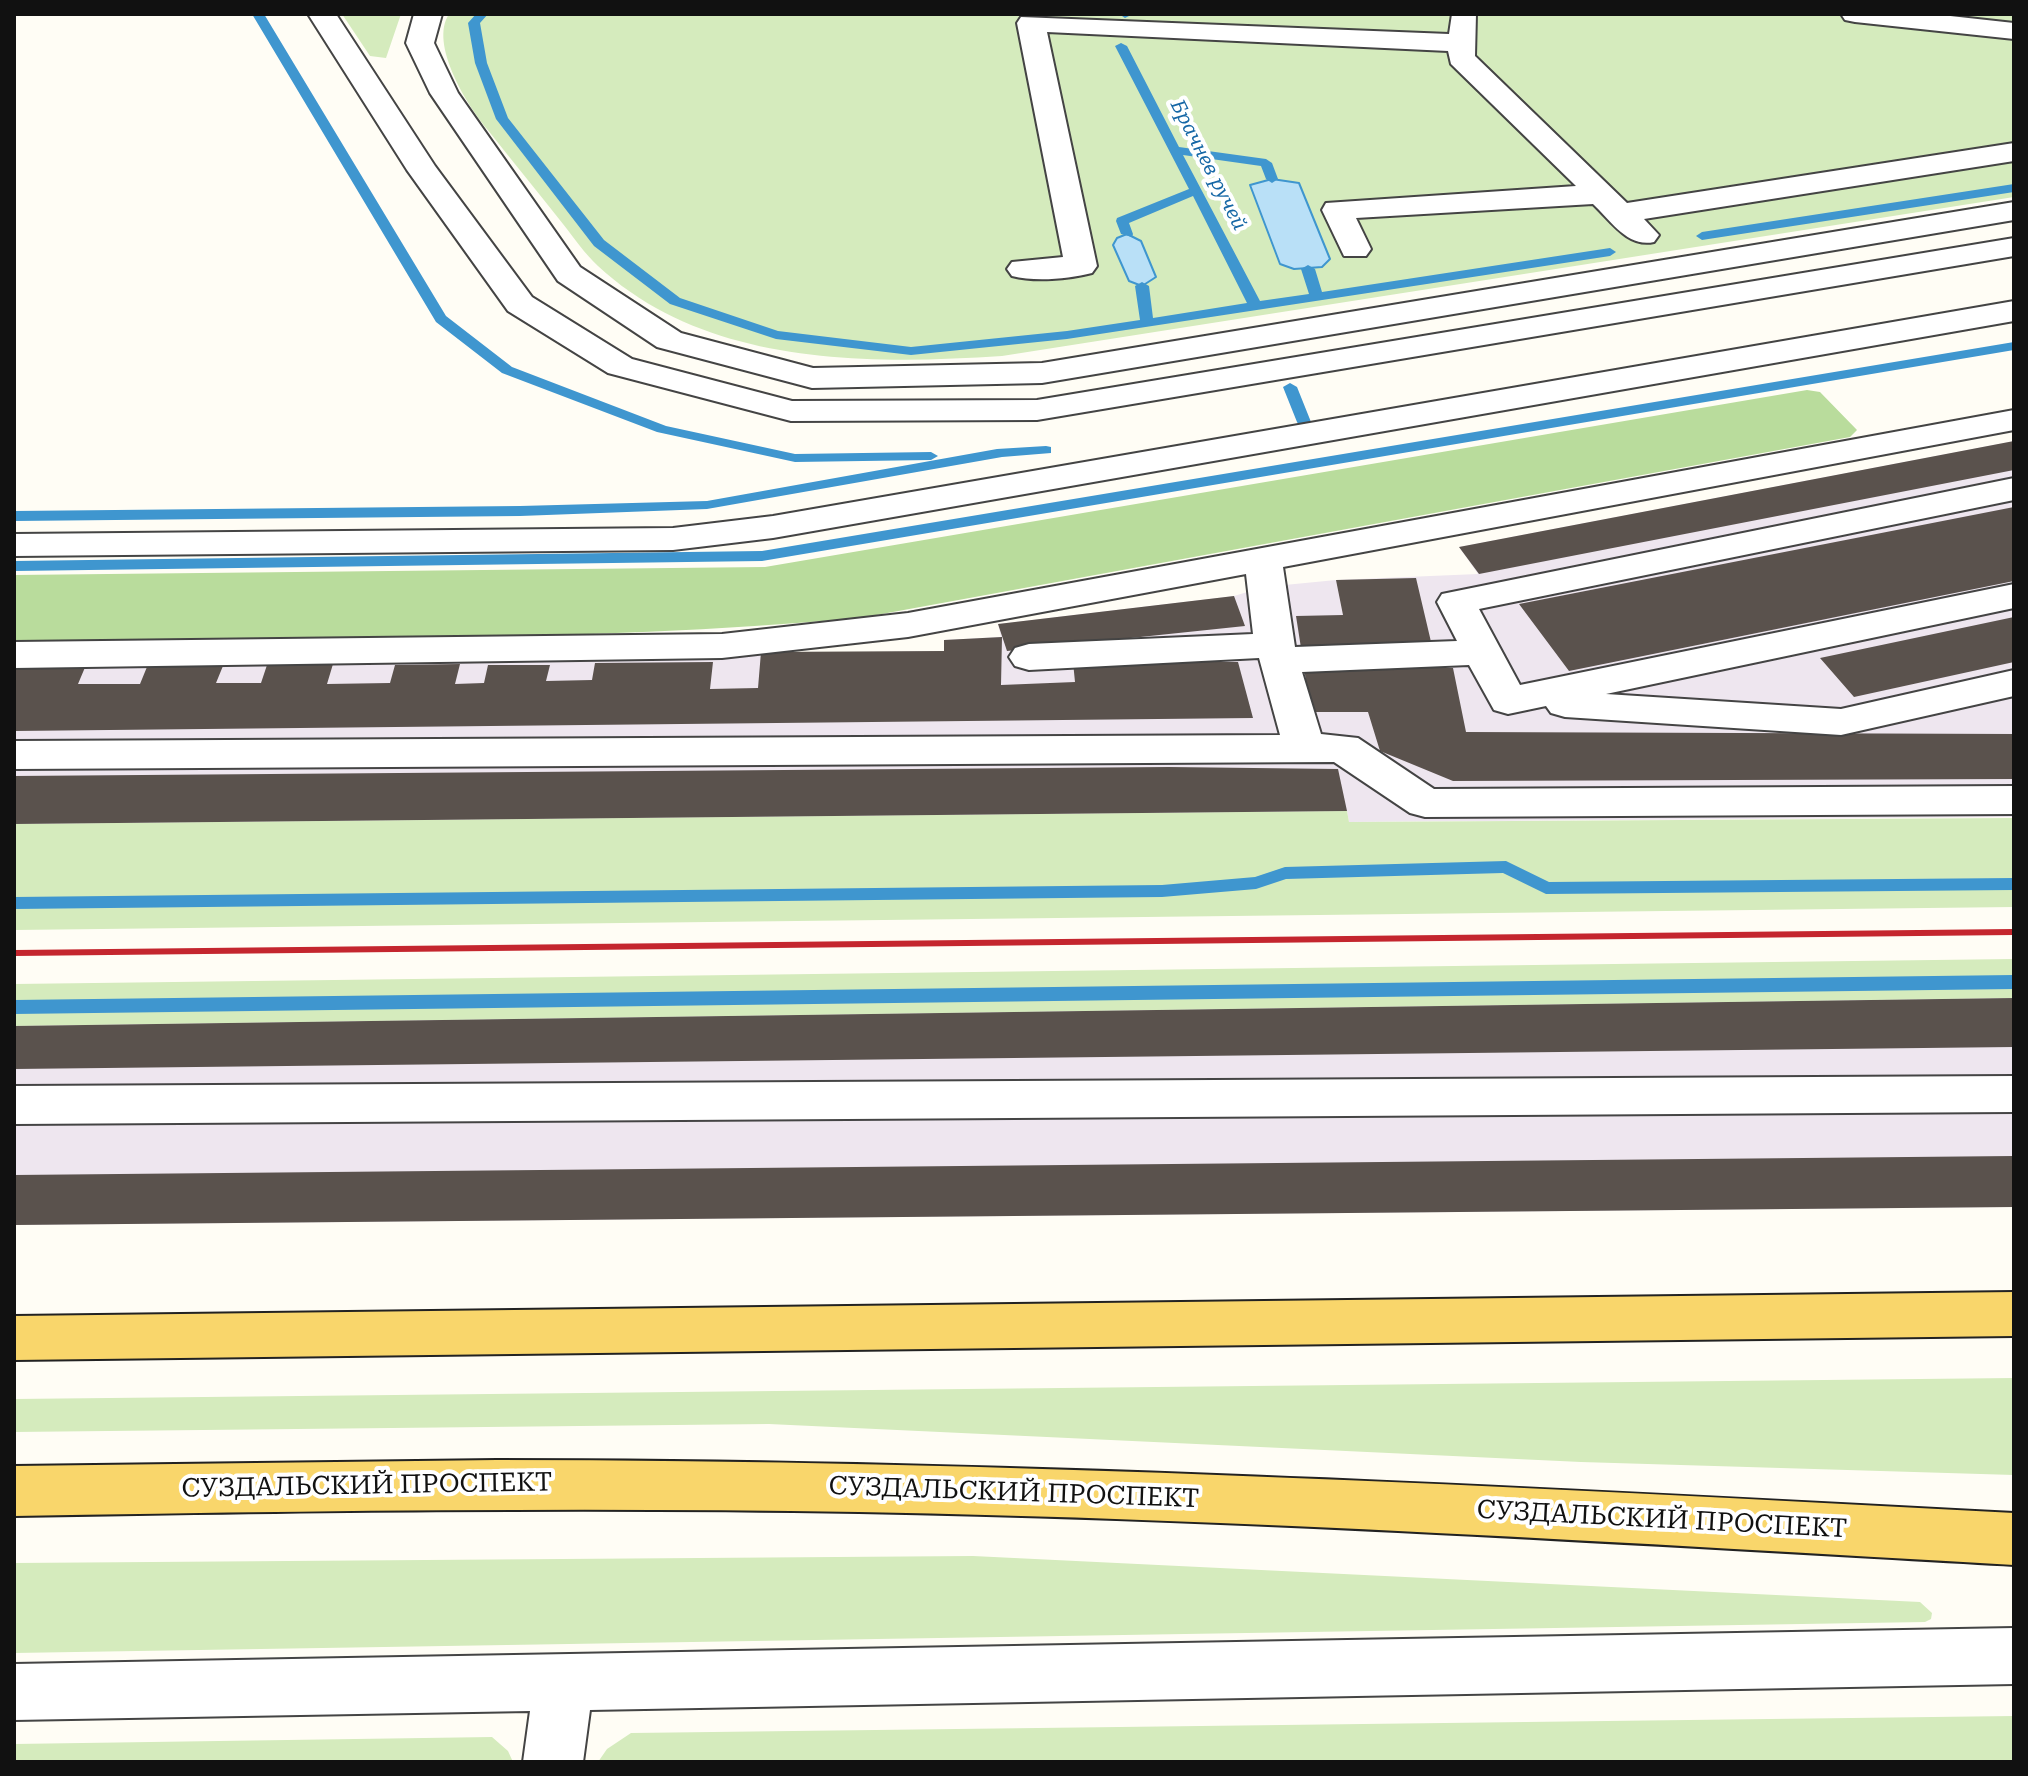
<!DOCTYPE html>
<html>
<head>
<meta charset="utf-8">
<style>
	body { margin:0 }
	#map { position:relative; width:2028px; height:1776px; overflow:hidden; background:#fffdf5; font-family:"Roboto Serif",serif }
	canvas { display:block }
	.frame { position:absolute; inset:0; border:16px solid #111; pointer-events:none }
</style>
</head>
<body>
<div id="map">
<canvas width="2028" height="1776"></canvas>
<div class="frame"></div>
</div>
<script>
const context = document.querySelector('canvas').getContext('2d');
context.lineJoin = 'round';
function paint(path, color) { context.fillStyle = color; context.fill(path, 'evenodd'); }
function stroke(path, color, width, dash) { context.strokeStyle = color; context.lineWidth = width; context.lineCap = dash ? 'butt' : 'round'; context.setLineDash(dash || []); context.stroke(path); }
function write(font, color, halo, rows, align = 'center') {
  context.font = font + ' "Roboto Serif",serif'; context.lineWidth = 8; context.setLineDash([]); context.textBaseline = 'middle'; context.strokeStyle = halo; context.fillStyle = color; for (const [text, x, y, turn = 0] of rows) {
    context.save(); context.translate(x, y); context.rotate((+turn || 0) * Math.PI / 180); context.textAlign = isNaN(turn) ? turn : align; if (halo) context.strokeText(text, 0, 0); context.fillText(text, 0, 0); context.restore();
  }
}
paint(new Path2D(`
	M2014 441V817L1349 822 1347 811 14 824V663L944 651V640L1001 637 998 624 1234 596 1264 587 1336 580 1478 574 1459 547Z
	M2014 998V1207L14 1225V1026Z`), '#eee6ef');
paint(new Path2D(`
	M342 14H401L386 58 370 56Z
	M449 14H2014V197L1002 356C864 365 705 365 598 266 585 254 574 238 563 224 538 192 512 161 487 129 467 105 429 44 449 14Z
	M1347 811 1349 822 2014 818V907L14 930V824Z
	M2014 959V998L14 1026V984Z
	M2014 1378V1475L1581 1462 769 1424 14 1432V1399Z
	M973 1556 1920 1602 1932 1613 1931 1619 1925 1622 14 1653V1563Z
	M2014 1716V1762H598L607 1749 631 1733Z
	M492 1737 508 1751 513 1762H14V1744Z`), '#d5ebbd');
paint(new Path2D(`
	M1807 390 1820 392 1857 430 1850 437 860 618C579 643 296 638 14 641V575L765 567Z`), '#b9dc9c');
const water = new Path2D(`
	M1272 179 1299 183 1330 259 1322 267 1294 269 1280 264 1250 185Z
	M1127 234 1141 241 1156 277 1142 286 1129 281 1113 245 1117 238Z`);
paint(water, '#b9e0f7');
stroke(water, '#3f96cf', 2);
paint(new Path2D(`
	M252 14H264L446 316 512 367 666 426 795 454 931 452 938 456 931 460 795 462 657 432 502 373 436 322Z
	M476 14H488L480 23 487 63 508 118 604 240 680 298 778 331 911 347 1067 331 1140 320 1135 286 1142 282 1149 286 1153 318 1247 303 1193 196 1129 223 1133 234 1132 237 1121 234 1116 221 1117 218 1189 189 1115 46 1121 43 1127 46 1179 147 1266 159 1272 163 1278 179 1272 183 1266 179 1261 166 1183 155 1260 301 1309 294 1301 269 1308 265 1315 269 1322 292 1610 248 1616 252 1610 256 1067 339 911 355 776 339 670 304 594 246 496 119 475 63 468 23Z
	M1119 14H1131V15L1125 18Z
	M2014 184V192L1702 240 1696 236 1702 232Z
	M2014 342V350L762 561 14 571V561L762 551Z
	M1290 383 1297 387 1311 422 1309 425H1299L1297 422 1283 387Z
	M1046 446 1051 447V453L1002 457 707 509 520 516 14 521V511L520 506 707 501 997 449Z
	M1506 861 1549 882 2014 878V890L1546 894 1503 873 1286 879 1256 889 1162 897 14 909V897L1162 885 1255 877 1285 867Z
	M2014 975V989L14 1014V1000Z`), '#3f96cf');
paint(new Path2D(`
	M2014 441V470L1479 574 1459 547Z
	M2014 507V581L1569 671 1519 604Z
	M1416 578 1432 646 1301 648 1296 616 1343 615 1336 580Z
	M1234 596 1245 626 1007 651 998 624Z
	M2014 617V662L1854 697 1820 658Z
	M1002 637 1001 685 1075 682 1073 662H1238L1253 718 14 731V666L86 665 78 684H140L149 662 225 661 216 683H261L267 665 333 664 327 684 390 683 395 665 460 664 455 684 484 683 488 665H550L546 681 592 680 595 663 713 662 710 689 758 688 761 652 944 651V640Z
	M1304 667 1453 668 1466 732 2014 734V779L1453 781 1380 751 1368 712H1310Z
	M1169 767 1338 769 1347 811 14 824V776Z
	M2014 998V1047L14 1069V1026Z
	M2014 1156V1207L14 1225V1175Z`), '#5a524d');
const minor = new Path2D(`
	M308 14H336L435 166 532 297 632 359 792 401 1037 400 2014 238V256L1037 420 791 421 608 373 508 311 407 170Z
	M414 14H442L434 43 458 93 580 267 681 333 813 368 1042 363 2014 202V220L1042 383 812 388 657 347 558 281 430 93 406 43Z
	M1452 14H1476L1475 56 1627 203 2014 143V161L1644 219 1659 235 1654 242C1628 248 1611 221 1593 204L1356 218 1371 249 1366 256H1344L1322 210 1326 203 1576 186 1451 64 1448 51 1047 32 1097 266 1092 273C1069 279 1035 282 1012 276L1007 269 1012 262 1063 257 1017 23 1021 17 1449 34Z
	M1841 14H1932L2014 23V39L1855 22 1845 20Z
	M2014 301V321L773 538 673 550 14 556V534L673 528 773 516Z
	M2014 410V430L1283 567 1295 647 1457 641 1437 602 1442 594 2014 478V500L1479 609 1520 685 2014 584V608L1606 694 1841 709 2014 670V696L1841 735 1565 717 1551 713 1546 706 1508 714 1494 710 1469 665 1302 672 1321 734 1358 738 1434 789 2014 786V814L1425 817 1410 813 1334 762 14 769V741L1280 735 1259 658 1029 670 1015 666 1009 657 1015 648 1029 644 1253 634 1246 574 908 637 722 658 14 668V642L722 634 908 613Z
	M2014 1076V1112L14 1124V1086Z
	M2014 1628V1684L590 1710 583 1762H523L530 1711 14 1720V1664Z`);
const major = new Path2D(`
	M2014 1292V1336L14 1360V1316Z
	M497 1460C1003 1460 1508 1486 2014 1513V1565C1629 1543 1244 1519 859 1512 577 1507 296 1511 14 1516V1466Z`);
stroke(minor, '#444', 4);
stroke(major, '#222', 4);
paint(minor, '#fff');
paint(major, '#f9d66b');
stroke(new Path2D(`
	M14 953 2014 932`), '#c4262e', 6);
write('italic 20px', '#1768a6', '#fff', [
	["Брачнев ручей",1208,165,63]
]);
write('26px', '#111', '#fff', [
	["СУЗДАЛЬСКИЙ ПРОСПЕКТ",367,1486,-1],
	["СУЗДАЛЬСКИЙ ПРОСПЕКТ",1014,1493,2],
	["СУЗДАЛЬСКИЙ ПРОСПЕКТ",1662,1520,3]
]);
</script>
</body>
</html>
